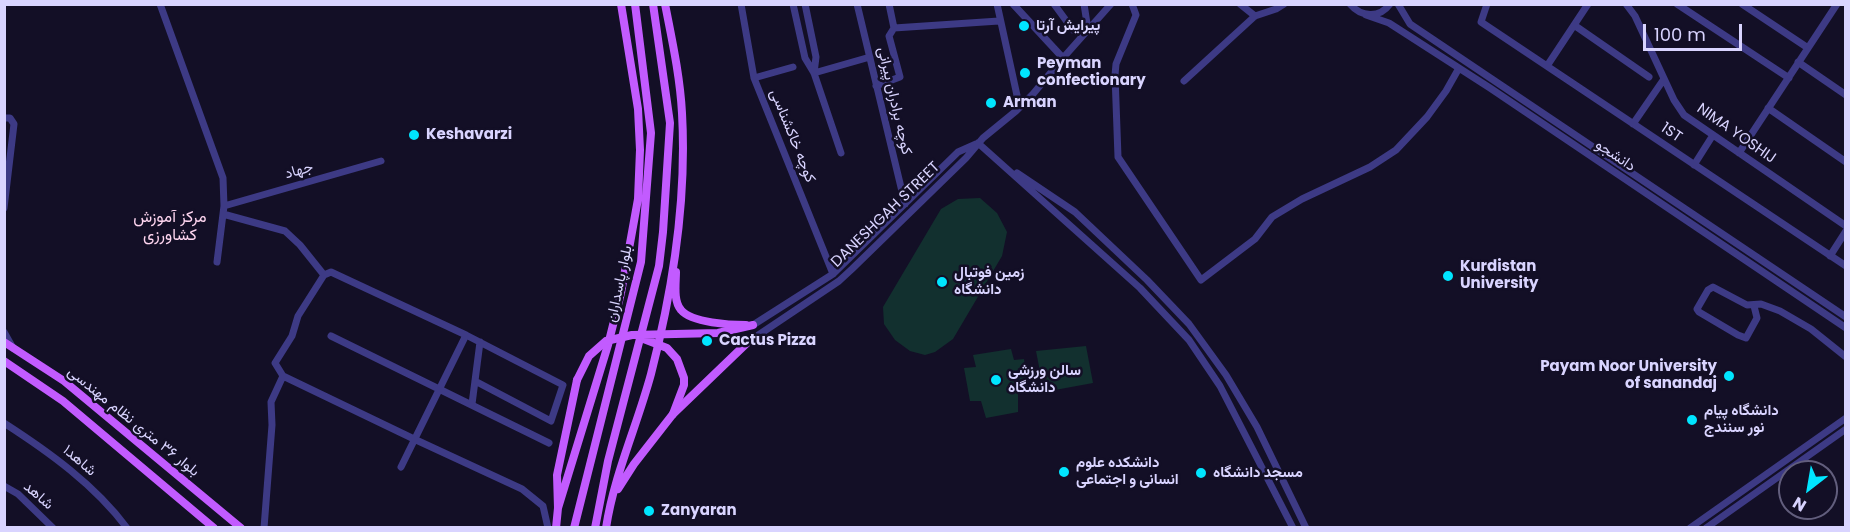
<!DOCTYPE html>
<html>
<head>
<meta charset="utf-8">
<style>
	body { margin:0 }
	#map { position:relative; width:1850px; height:532px; overflow:hidden; background:#130f26; font-family:Poppins,sans-serif }
	canvas { display:block }
	.frame { position:absolute; inset:0; border:6px solid #d9d4ff; pointer-events:none }
	.north { position:absolute; left:1778px; top:460px; width:60px; height:60px; box-sizing:border-box; background:#130f26; border:2px solid #625e7d; border-radius:50%; rotate:211deg; font-size:16px; font-weight:700; line-height:24px; text-align:center; color:#d9d4ff }
	.north::after { content:''; display:block; margin:auto; width:21px; height:27px; background:#00e5ff; clip-path:polygon(50% 0,100% 100%,50% 72%,0 100%) }
	.scale { position:absolute; left:1643px; top:24px; width:99px; height:27px; box-sizing:border-box; border:3px solid #d9d4ff; border-top:0; padding-left:8px; font-size:18px; line-height:21px; white-space:nowrap; color:#d9d4ff; -webkit-text-stroke:4px #130f26; paint-order:stroke }
</style>
</head>
<body>
<div id="map">
<canvas width="1850" height="532"></canvas>
<div class="frame"></div>
<div class="north">N</div>
<div class="scale">100 m</div>
</div>
<script>
const context = document.querySelector('canvas').getContext('2d');
context.lineJoin = 'round';
function paint(path, color) { context.fillStyle = color; context.fill(path, 'evenodd'); }
function stroke(path, color, width, dash) { context.strokeStyle = color; context.lineWidth = width; context.lineCap = dash ? 'butt' : 'round'; context.setLineDash(dash || []); context.stroke(path); }
function write(font, color, halo, rows, align = 'center') {
  context.font = font + ' Poppins,Vazirmatn,sans-serif'; context.lineWidth = 5; context.setLineDash([]); context.textBaseline = 'middle'; context.strokeStyle = halo; context.fillStyle = color; for (const [text, x, y, turn = 0] of rows) {
    context.save(); context.translate(x, y); context.rotate((+turn || 0) * Math.PI / 180); context.textAlign = isNaN(turn) ? turn : align; if (halo) context.strokeText(text, 0, 0); context.fillText(text, 0, 0); context.restore();
  }
}
paint(new Path2D(`
	M980 198 997 213 1007 232 1002 256 953 339 935 352 925 355 910 351 895 340 884 324 883 307 941 209 958 199Z
	M1086 346 1093 383 1044 392 1036 351Z
	M1011 349 1014 360 1024 359 1028 392 1018 394V412L986 418 981 401H970L964 368 976 367 973 355Z`), '#12302f');
stroke(new Path2D(`
	M160 4 223 178 224 206 217 262
	M741 4 754 78 833 274
	M793 4 805 58 814 73 841 153
	M805 4 816 57 814 73
	M857 4 905 204
	M889 4 894 28 999 21
	M997 4 1018 100
	M1013 4 1063 58
	M1054 4 1073 30
	M1084 4 1088 30
	M1132 4 1136 15 1116 64 1115 75 1118 157 1201 280 1255 239 1272 217 1302 199 1370 167 1396 150 1427 117 1446 91 1459 68
	M1240 4 1255 16
	M1350 4C1361 17 1379 19 1390 4
	M1398 4 1410 24 1846 317
	M1487 4 1481 22 1846 266
	M1626 4 1635 16 1674 100 1684 115 1846 226
	M1677 4 1789 78
	M1742 4 1808 48
	M1366 15 1389 23 1490 88 1846 328
	M1574 25 1649 77
	M1798 62 1846 95
	M1547 66 1588 4
	M814 73 870 57
	M754 78 793 67
	M1184 81 1255 16 1276 9 1284 4
	M876 86 900 77 889 36 894 28
	M1768 108 1846 162
	M4 118H10L14 124 4 208
	M1633 124 1664 79
	M978 143 1140 288 1189 340 1220 386 1293 528
	M1739 153 1837 4
	M1694 165 1713 135
	M1017 173 1075 212 1147 280 1189 324 1226 375 1257 427 1306 528
	M224 206 381 161
	M223 214 285 231 300 245 324 275
	M1830 256 1846 231
	M1754 306 1757 318 1746 338 1738 335 1699 312 1697 309 1708 290 1713 287 1747 305 1761 304 1780 311 1811 329 1846 357
	M753 325 833 274 958 152 976 144
	M4 332 13 348
	M331 336 549 443
	M748 342 839 281 852 269 966 158 983 138 1016 111 1033 94 1063 58 1111 4
	M475 381 551 421 563 385 466 335 331 272 324 275 298 316 292 336 275 363 283 376 414 439 522 489 543 506 548 528
	M472 404 480 342
	M4 423C49 452 95 485 127 528
	M401 467 466 335
	M4 486 18 494 53 528
	M264 528 272 425 271 402 283 376
	M1690 528 1846 418
	M1706 528 1846 429`), '#3d3a85', 7);
stroke(new Path2D(`
	M676 272C676 283 673 301 681 310 692 323 731 325 746 325
	M4 342 64 381 241 528
	M4 361 63 401 214 528
	M618 489 634 464 673 414 748 342
	M558 508 608 345 621 293 638 199 640 150 638 109 621 4
	M556 528 558 508 557 475 577 380
	M574 528 641 262 651 133 635 4
	M595 528 608 461 659 266 663 232 670 123 653 4
	M606 528C614 475 637 426 651 374 673 289 687 201 682 113 680 76 672 40 665 4`), '#c25bff', 8);
stroke(new Path2D(`
	M641 338 667 348 677 359 684 378V385L673 414
	M577 380 589 356 606 341 632 335 718 333 753 325`), '#c25bff', 8);
for (const [x, y, r, color] of [
	[1024,26,6,"#00e5ff"],
	[1025,73,6,"#00e5ff"],
	[991,103,6,"#00e5ff"],
	[414,135,6,"#00e5ff"],
	[1448,276,6,"#00e5ff"],
	[942,282,6,"#00e5ff"],
	[707,341,6,"#00e5ff"],
	[1729,376,6,"#00e5ff"],
	[996,380,6,"#00e5ff"],
	[1692,420,6,"#00e5ff"],
	[1064,472,6,"#00e5ff"],
	[1201,473,6,"#00e5ff"],
	[649,511,6,"#00e5ff"]
]) { const dot = new Path2D(); dot.arc(x, y, r, 0, 2 * Math.PI); context.fillStyle = color; context.fill(dot); stroke(dot, '#130f26', 2); }
write('bold 15px', '#d9d4ff', '#130f26', [
	["پیرایش آرتا",1036,26],
	["Peyman",1037,64],
	["confectionary",1037,81],
	["Arman",1003,103],
	["Keshavarzi",426,135],
	["Kurdistan",1460,267],
	["University",1460,284],
	["زمین فوتبال",954,273],
	["دانشگاه",954,290],
	["Cactus Pizza",719,341],
	["Payam Noor University",1717,367,"right"],
	["of sanandaj",1717,384,"right"],
	["سالن ورزشی",1008,371],
	["دانشگاه",1008,388],
	["دانشگاه پیام",1704,411],
	["نور سنندج",1704,428],
	["دانشکده علوم",1076,463],
	["انسانی و اجتماعی",1076,480],
	["مسجد دانشگاه",1213,473],
	["Zanyaran",661,511]
], 'left');
write('15px', '#d9d4ff', '#130f26', [
	["کوچه برادران پیرانی",894,101,77],
	["1ST",1671,133,34],
	["NIMA YOSHIJ",1736,134,35],
	["کوچه خاکشناسی",792,136,68],
	["دانشجو",1615,156,34],
	["جهاد",299,171,-16],
	["DANESHGAH STREET",886,215,-44],
	["بلوار پاسداران",620,284,-78],
	["بلوار ۳۶ متری نظام مهندسی",133,422,39],
	["شاهد۱",79,461,41],
	["شاهد",38,496,41]
]);
write('16px', '#ffd6f0', '#130f26', [
	["مرکز آموزش",170,218],
	["کشاورزی",170,236]
]);
</script>
</body>
</html>
